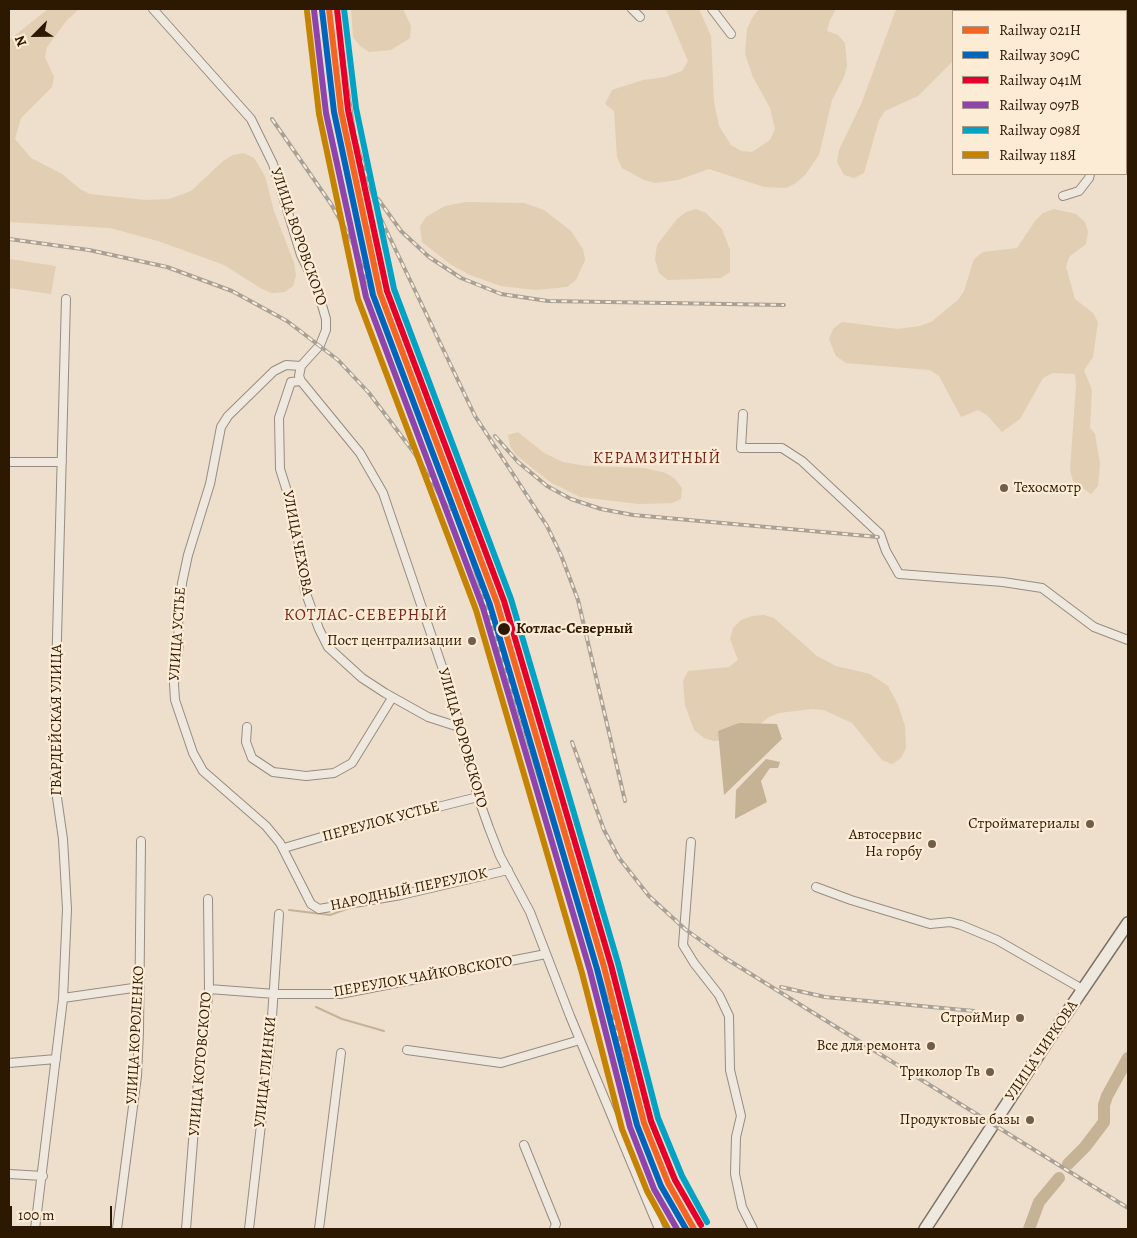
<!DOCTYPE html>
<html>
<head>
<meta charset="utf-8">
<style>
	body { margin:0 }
	#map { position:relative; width:1137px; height:1238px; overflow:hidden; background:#eddfcc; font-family:Alegreya,serif }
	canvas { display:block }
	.frame { position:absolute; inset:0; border:10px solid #2d1902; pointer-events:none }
	.legend { position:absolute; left:952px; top:10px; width:175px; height:165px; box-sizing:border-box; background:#fcecd5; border:1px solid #a99881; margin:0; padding:6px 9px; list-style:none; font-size:15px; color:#2d1902 }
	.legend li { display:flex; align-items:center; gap:10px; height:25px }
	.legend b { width:25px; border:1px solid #a99881 }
	.north { position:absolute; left:10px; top:10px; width:50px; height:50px; -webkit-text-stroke:4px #fcecd5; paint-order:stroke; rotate:247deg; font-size:14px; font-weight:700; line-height:20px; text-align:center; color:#2d1902 }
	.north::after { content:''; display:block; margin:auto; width:18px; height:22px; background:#2d1902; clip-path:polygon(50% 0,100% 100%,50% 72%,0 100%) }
	.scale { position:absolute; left:10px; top:1206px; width:102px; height:22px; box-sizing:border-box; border:2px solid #2d1902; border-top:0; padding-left:6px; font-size:15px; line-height:18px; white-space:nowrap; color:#2d1902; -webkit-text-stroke:4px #fcecd5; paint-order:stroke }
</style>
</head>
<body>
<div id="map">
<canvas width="1137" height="1238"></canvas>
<div class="frame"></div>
<ul class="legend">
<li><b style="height:6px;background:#f26522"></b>Railway 021Н</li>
<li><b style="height:6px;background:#0065bd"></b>Railway 309С</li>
<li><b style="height:6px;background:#e4002b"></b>Railway 041М</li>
<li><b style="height:6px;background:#8e44ad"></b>Railway 097В</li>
<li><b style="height:6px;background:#02a2c4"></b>Railway 098Я</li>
<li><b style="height:6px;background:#c48300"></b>Railway 118Я</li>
</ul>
<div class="north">N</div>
<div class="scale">100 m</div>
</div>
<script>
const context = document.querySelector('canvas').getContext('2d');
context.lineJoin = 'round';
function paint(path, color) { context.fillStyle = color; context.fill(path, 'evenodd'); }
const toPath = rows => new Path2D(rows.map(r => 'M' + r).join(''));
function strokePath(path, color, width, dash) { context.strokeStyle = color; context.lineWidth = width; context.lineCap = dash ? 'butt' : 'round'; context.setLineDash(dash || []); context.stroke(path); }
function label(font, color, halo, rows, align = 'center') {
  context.font = font + ' Alegreya,serif'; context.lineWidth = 4.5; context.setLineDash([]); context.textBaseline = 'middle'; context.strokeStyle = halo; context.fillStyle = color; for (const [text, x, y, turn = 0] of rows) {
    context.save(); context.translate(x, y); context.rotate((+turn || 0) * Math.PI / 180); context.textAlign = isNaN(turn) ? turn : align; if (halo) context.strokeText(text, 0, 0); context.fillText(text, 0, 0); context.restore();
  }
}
const green = toPath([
	[48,9,79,9,67,20,47,47,45,57,54,77,52,87,21,118,15,139,31,158,62,174,80,189,90,194,146,200,169,199,191,191,223,161,233,155,244,153,254,158,265,176,274,211,294,263,296,275,293,286,285,292,272,293,262,289,224,265,158,241,110,228,9,222,9,40],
	[351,9,403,9,411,26,410,38,391,50,369,52,360,46,353,37],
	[666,9,699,9,711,36,714,102,719,126,731,145,741,151,752,152,770,140,775,129,770,108,753,77,745,54,747,29,752,18,759,9,836,9,830,20,827,31,838,35,845,43,847,66,844,77,832,100,819,155,805,175,796,183,786,188,764,187,709,169,678,180,655,183,644,180,622,168,617,157,614,111,605,104,612,90,643,80,665,77,682,71,688,61],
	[898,9,994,9,999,11,953,11,953,61,918,96,885,111,879,120,864,173,854,178,844,175,837,162,839,150,862,102,895,12],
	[467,202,524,203,544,210,571,231,583,249,585,260,576,280,567,287,535,290,501,286,470,275,450,264,422,242,420,226,426,217,445,206],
	[696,209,706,213,722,229,730,250,730,272,721,278,668,280,659,273,655,259,657,245,677,219,686,212],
	[1054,209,1076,214,1085,222,1088,232,1086,244,1069,257,1066,267,1075,299,1093,313,1098,322,1093,357,1084,370,1092,390,1090,428,1095,434,1100,464,1098,486,1091,494,1073,481,1070,470,1076,385,1075,374,1053,373,1043,378,1020,419,1002,432,987,415,978,410,961,417,939,376,930,370,846,363,836,356,829,339,833,329,842,322,898,329,920,326,931,322,958,300,964,291,974,259,983,252,1017,248,1035,221,1043,213],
	[9,259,56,266,51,294,9,288],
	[518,432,544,453,563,462,587,466,644,468,666,473,675,479,682,488,681,499,672,503,639,504,580,497,550,482,516,455,510,446,508,435],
	[764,615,774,618,817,656,836,666,870,674,888,686,898,705,905,726,906,748,901,758,892,764,882,760,852,723,824,710,812,709,779,713,769,717,742,738,714,741,704,738,694,730,685,705,683,681,688,671,729,667,738,660,730,639,733,628,741,620,752,616]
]);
const water = toPath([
	[739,723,777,724,782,739,724,795,718,731],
	[766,759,780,762,778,768,770,768,761,781,767,802,735,819,736,790]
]);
const stream = toPath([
	[289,910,330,915,352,907],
	[316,1007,342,1019,384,1031]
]);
const river = toPath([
	[1068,1164,1085,1147,1104,1122,1104,1105,1107,1096,1128,1058],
	[1029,1229,1039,1202,1059,1178]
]);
const street = toPath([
	[153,9,251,119,273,164,301,255,317,288,326,319,326,330,320,345,301,366,299,376,301,381,360,453,383,493,450,690,478,797,489,828,500,856,530,912,570,1016,659,1229],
	[632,9,640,17],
	[712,9,731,34],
	[1089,9,1089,11],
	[1063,196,1079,191,1089,178,1090,174],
	[301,366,286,365,274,371,228,416,221,427,210,484,188,555,182,583,178,625,179,643,174,684,175,700,193,753,203,771,266,826,280,843,311,904,319,909,401,895,508,870],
	[301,381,291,382,279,418,280,469,291,504,300,550,305,591,319,629,328,647,362,678,385,693,428,717,459,727],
	[743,414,741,448,782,448,802,461,880,534,886,551,899,574,1003,582,1042,588,1094,627,1128,640],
	[9,462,62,462],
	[247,727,246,742,252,758,273,772,306,776,334,773,352,763,392,698],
	[691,842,683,945,694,963,719,995,729,1016,730,1070,741,1116,736,1137,735,1174,742,1207,753,1229],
	[284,848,342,831,478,797],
	[816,887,851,900,930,924,950,922,961,925,997,940,1084,990],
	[209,989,275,994,340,994,546,954],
	[63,998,140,987],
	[407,1050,501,1063,580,1040],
	[9,1063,56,1059],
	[524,1145,556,1224,554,1229],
	[9,1174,43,1176],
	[35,1229,63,999,67,909,63,839,55,784,55,713,66,299],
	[117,1229,137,1076,139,1032,141,841],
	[186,1229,197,1091,209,989,208,899],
	[249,1229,270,1046,279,914],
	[319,1229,341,1053]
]);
const secondary = toPath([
	[925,1229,1047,1042,1128,923]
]);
const rail = toPath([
	[336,9,355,139,379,215,475,416,547,526,561,555,578,600,625,801],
	[272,119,331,204,353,243,452,502,479,582,629,1071],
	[378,199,401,231,429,257,461,278,501,294,548,301,784,305],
	[9,239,89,250,167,267,232,291,287,321,338,360,369,393,415,454,449,510],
	[495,436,518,462,547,486,571,499,601,509,633,515,878,537],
	[572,742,604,830,619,858,649,896,685,929,725,958,1128,1208],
	[781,987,825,997,974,1011]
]);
const rail1 = toPath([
	[329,9,341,111,380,293,497,603,604,967,644,1123,668,1183,694,1229]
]);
const rail2 = toPath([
	[322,10,334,112,373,295,490,605,597,969,637,1125,661,1186,686,1229]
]);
const rail3 = toPath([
	[337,9,348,110,387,291,504,601,611,965,651,1121,675,1180,701,1225]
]);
const rail4 = toPath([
	[314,10,326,113,366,297,483,608,590,971,630,1127,654,1189,677,1229]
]);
const rail5 = toPath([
	[344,9,356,108,394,289,511,599,618,963,658,1118,682,1176,707,1222]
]);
const rail6 = toPath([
	[307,11,319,114,358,299,476,610,582,973,622,1129,647,1191,668,1229]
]);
const markers = [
	[1004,488,5,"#705e49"],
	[504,629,7,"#2d1902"],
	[472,641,5,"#705e49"],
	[1090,824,5,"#705e49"],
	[932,844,5,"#705e49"],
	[1020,1018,5,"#705e49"],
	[931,1046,5,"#705e49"],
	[990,1072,5,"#705e49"],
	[1030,1120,5,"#705e49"]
];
const streetNames = [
	["УЛИЦА ВОРОВСКОГО",298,237,71],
	["УЛИЦА ЧЕХОВА",297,543,79],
	["УЛИЦА УСТЬЕ",178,634,-86],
	["ГВАРДЕЙСКАЯ УЛИЦА",57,720,-90],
	["УЛИЦА ВОРОВСКОГО",462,738,74],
	["ПЕРЕУЛОК УСТЬЕ",381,822,-15],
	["НАРОДНЫЙ ПЕРЕУЛОК",409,890,-12],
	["ПЕРЕУЛОК ЧАЙКОВСКОГО",423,977,-10],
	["УЛИЦА КОРОЛЕНКО",136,1035,-87],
	["УЛИЦА ЧИРКОВА",1042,1051,-56],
	["УЛИЦА КОТОВСКОГО",201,1064,-85],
	["УЛИЦА ГЛИНКИ",266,1072,-84]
];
const poiNames = [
	["Техосмотр",1014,488,"left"],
	["Пост централизации",462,641],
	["Стройматериалы",1080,824],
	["Автосервис",922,835],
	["На горбу",922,852],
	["СтройМир",1010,1018],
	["Все для ремонта",921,1046],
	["Триколор Тв",980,1072],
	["Продуктовые базы",1020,1120]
];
const stopNames = [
	["Котлас-Северный",516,629]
];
const neighbourhoodNames = [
	["КЕРАМЗИТНЫЙ",657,459],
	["КОТЛАС-СЕВЕРНЫЙ",366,616]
];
paint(green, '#e1ceb3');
paint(water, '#c6b295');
strokePath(stream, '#c6b295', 2);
strokePath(river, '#c6b295', 12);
strokePath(street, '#978c7f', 10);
strokePath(secondary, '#7c7265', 14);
strokePath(street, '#efe8df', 8);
strokePath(secondary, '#efe8df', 11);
strokePath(rail, '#a8a197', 4);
strokePath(rail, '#fcecd5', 2, [5.5]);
strokePath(rail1, '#f26522', 6);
strokePath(rail2, '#0065bd', 6);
strokePath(rail3, '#e4002b', 6);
strokePath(rail4, '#8e44ad', 6);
strokePath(rail5, '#02a2c4', 6);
strokePath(rail6, '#c48300', 6);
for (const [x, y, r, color] of markers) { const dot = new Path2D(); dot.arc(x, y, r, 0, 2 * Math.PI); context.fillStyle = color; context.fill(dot); strokePath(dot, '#fcecd5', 2); }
label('15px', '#2d1902', '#fcecd5', streetNames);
label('15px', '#2d1902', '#fcecd5', poiNames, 'right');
label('bold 15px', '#2d1902', '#fcecd5', stopNames, 'left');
context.letterSpacing = '1px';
label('16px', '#7a1f14', '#fcecd5', neighbourhoodNames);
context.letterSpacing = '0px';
</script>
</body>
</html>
